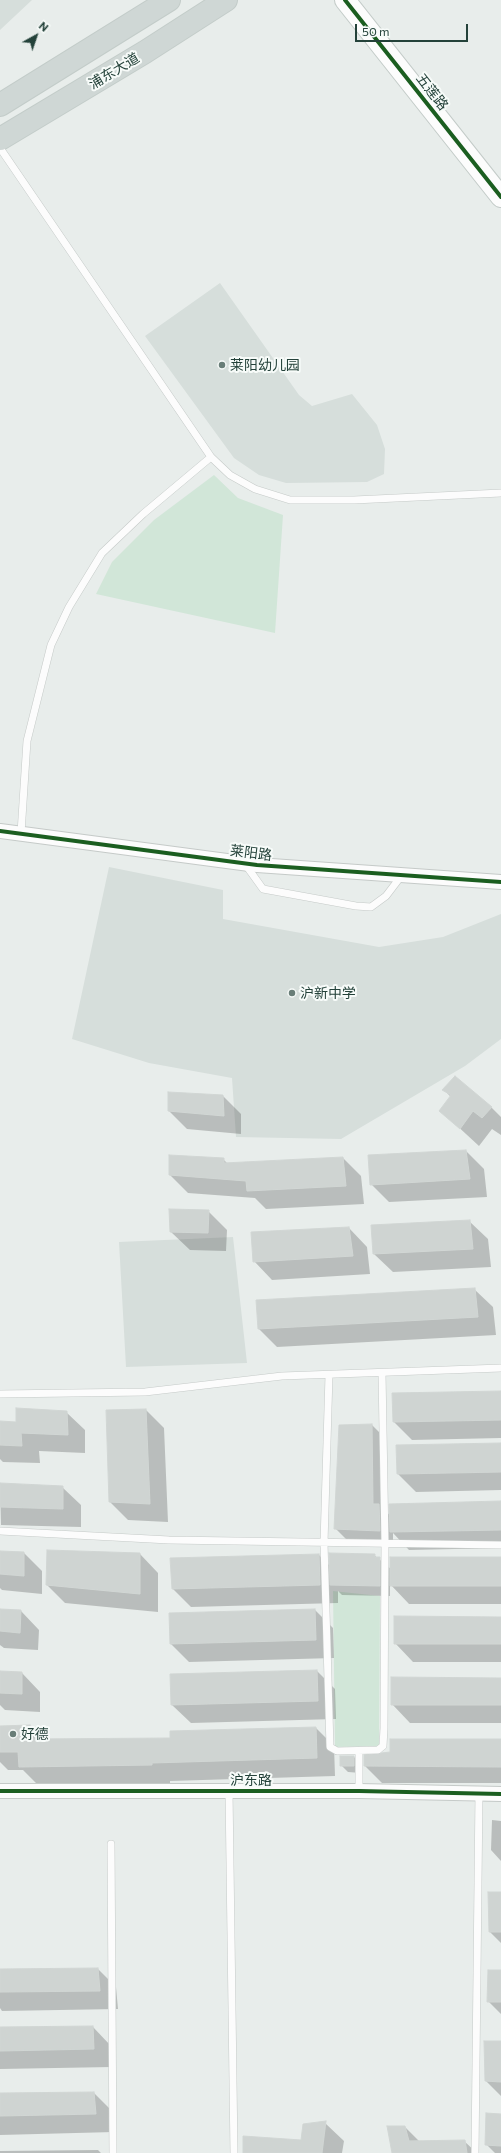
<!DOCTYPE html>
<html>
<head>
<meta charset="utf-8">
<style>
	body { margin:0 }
	#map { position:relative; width:501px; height:2153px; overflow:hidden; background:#e8edeb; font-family:Commissioner,sans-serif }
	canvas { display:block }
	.north { position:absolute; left:16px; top:16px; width:40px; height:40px; -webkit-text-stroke:3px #f7fbf9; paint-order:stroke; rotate:40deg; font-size:11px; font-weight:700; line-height:16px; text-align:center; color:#24423a }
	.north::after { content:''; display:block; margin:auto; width:14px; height:18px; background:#24423a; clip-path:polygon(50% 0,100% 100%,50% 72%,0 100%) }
	.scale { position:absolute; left:355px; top:24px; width:113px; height:18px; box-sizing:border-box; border:2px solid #24423a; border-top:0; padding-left:5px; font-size:12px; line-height:14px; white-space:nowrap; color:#24423a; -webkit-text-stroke:3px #f7fbf9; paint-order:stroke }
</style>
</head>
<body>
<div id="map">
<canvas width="501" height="2153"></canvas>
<div class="north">N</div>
<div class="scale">50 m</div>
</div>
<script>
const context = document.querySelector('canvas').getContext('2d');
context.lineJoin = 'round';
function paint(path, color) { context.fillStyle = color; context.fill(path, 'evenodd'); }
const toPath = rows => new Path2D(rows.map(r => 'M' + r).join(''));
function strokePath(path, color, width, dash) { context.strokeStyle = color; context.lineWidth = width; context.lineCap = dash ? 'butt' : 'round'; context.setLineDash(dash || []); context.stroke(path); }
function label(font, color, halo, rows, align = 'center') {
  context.font = font + ' Commissioner,"Noto Sans SC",sans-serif'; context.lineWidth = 4; context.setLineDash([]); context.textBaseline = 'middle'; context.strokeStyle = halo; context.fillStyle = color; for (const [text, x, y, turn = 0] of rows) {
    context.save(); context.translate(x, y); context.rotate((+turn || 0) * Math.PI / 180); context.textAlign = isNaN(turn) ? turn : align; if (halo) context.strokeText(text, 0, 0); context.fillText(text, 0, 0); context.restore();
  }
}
const built = toPath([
	[0,0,32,0,0,30],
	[220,283,299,395,312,406,352,394,377,425,385,449,384,474,367,482,286,483,259,475,234,458,145,336],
	[109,867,223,890,223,919,379,947,443,937,501,914,501,1039,465,1066,341,1139,236,1137,232,1078,149,1063,72,1039],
	[233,1237,247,1363,126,1367,119,1242]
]);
const green = toPath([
	[214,475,238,498,283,515,275,633,96,594,112,562,154,520],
	[333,1591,380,1596,379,1746,335,1747]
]);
const shadow = toPath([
	[444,1090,491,1107,501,1117,501,1135,492,1129,479,1146,440,1110,451,1097],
	[223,1096,241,1114,241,1134,187,1129,169,1111],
	[466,1151,484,1169,487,1197,389,1202,371,1184],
	[343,1158,361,1176,364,1204,266,1209,255,1198,188,1193,170,1175,223,1159,228,1164],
	[208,1211,227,1230,226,1251,190,1250,171,1232],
	[469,1221,488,1239,491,1267,393,1272,374,1254],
	[349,1228,367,1247,370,1274,272,1280,254,1261],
	[474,1289,493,1307,496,1335,277,1347,259,1329,257,1301],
	[501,1392,501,1438,412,1440,394,1422],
	[146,1410,164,1428,168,1522,128,1520,110,1502],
	[66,1412,85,1430,85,1453,39,1451,40,1463,3,1462,0,1459,0,1422,17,1423],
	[372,1425,385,1438,386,1512,391,1516,501,1502,501,1548,409,1550,393,1533,393,1544,349,1542,335,1528],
	[501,1444,501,1490,416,1492,398,1474],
	[0,1484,62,1487,81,1505,81,1527,1,1525],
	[0,1552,24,1553,42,1571,42,1594,2,1590,0,1588],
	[140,1554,158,1573,158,1612,65,1603,47,1585],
	[319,1555,331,1567,374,1555,391,1569,501,1558,501,1604,409,1604,390,1584,390,1596,342,1595,338,1591,338,1603,191,1607,173,1589],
	[0,1610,21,1611,39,1630,38,1650,4,1648,0,1645],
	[315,1610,333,1628,334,1658,189,1662,171,1644],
	[501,1618,501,1662,413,1662,395,1643],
	[317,1671,335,1689,336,1719,191,1723,172,1705],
	[0,1672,22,1673,40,1692,40,1712,5,1710,0,1705],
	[501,1679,501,1723,410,1723,392,1704],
	[29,1726,43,1740,171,1739,171,1732,316,1728,334,1746,335,1776,170,1781,170,1783,38,1785,23,1770,8,1770,0,1762,0,1727],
	[501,1740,501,1783,382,1783,365,1766,365,1756],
	[354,1757,361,1764,361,1773,348,1772,341,1765],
	[492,1820,501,1821,501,1861,491,1850],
	[501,1893,501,1943,490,1932],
	[98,1969,116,1987,118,2009,2,2011,0,2008,0,1970],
	[501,1971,501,2014,488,2001],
	[93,2027,111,2046,112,2067,0,2069,0,2028],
	[501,2042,501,2096,486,2081],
	[94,2093,112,2111,114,2132,0,2135,0,2094],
	[501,2115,501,2153,495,2153,486,2144],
	[325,2123,344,2141,342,2153,244,2153,302,2141],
	[405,2127,419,2141,464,2141,477,2153,393,2153],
	[98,2150,101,2153,0,2153,0,2151]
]);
const building = toPath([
	[455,1076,492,1107,482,1118,473,1111,460,1129,439,1111,451,1095,442,1090,455,1076],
	[168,1092,223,1095,224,1116,168,1111,168,1092],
	[466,1150,470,1179,370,1185,368,1155,466,1150],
	[169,1155,224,1158,224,1163,343,1157,346,1186,247,1191,246,1181,169,1175,169,1155],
	[169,1209,209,1210,208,1233,170,1232,169,1209],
	[470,1220,473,1249,373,1254,371,1225,470,1220],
	[349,1227,353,1256,253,1262,251,1232,349,1227],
	[475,1288,478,1317,258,1329,256,1300,475,1288],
	[501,1391,501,1420,393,1422,392,1393,501,1391],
	[16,1408,67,1411,68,1435,21,1433,22,1446,0,1445,0,1421,16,1422,16,1408],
	[146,1409,150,1504,109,1502,106,1410,146,1409],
	[372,1424,373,1504,379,1504,380,1531,334,1529,339,1425,372,1424],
	[501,1443,501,1472,397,1474,396,1445,501,1443],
	[0,1483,63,1486,63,1509,0,1507,0,1483],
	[501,1501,501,1530,390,1532,389,1504,501,1501],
	[47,1550,140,1553,140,1594,46,1585,47,1550],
	[0,1551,24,1552,24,1576,0,1574,0,1551],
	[329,1553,375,1554,375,1557,380,1557,380,1586,330,1585,329,1553],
	[319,1554,320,1585,172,1589,170,1558,319,1554],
	[390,1557,501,1557,501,1586,390,1586,390,1557],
	[0,1609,21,1610,20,1633,0,1631,0,1609],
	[315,1609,316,1640,170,1644,169,1613,315,1609],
	[394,1616,501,1617,501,1644,394,1644,394,1616],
	[317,1670,318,1701,171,1705,170,1674,317,1670],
	[0,1671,22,1672,22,1694,0,1693,0,1671],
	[391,1677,501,1678,501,1705,391,1705,391,1677],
	[30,1725,30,1739,170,1738,170,1731,316,1727,317,1758,152,1763,152,1765,19,1767,18,1752,0,1752,0,1726,30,1725],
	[390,1739,501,1739,501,1767,364,1766,364,1755,390,1752,390,1739],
	[340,1756,354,1756,354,1766,340,1766,340,1756],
	[488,1892,501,1892,501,1932,489,1932,488,1892],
	[98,1968,100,1991,0,1992,0,1969,98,1968],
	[488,1970,501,1970,501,2002,487,2002,488,1970],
	[93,2026,94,2049,0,2051,0,2027,93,2026],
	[484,2041,501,2041,501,2082,485,2081,484,2041],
	[94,2092,96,2114,0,2116,0,2093,94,2092],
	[486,2113,501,2114,501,2146,485,2145,486,2113],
	[326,2121,322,2153,243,2153,243,2136,301,2140,303,2124,326,2121],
	[387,2126,405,2126,409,2141,465,2140,467,2153,392,2153,387,2126]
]);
const lane = toPath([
	[0,148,211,457,230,475,255,489,290,500,354,500,501,493],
	[21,833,27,741,51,645,69,607,102,553,143,514,211,457],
	[245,864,263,889,356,906,371,907,386,896,402,875],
	[329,1375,324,1543,330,1747,337,1751,378,1750,383,1746,384,1728,385,1543,382,1373],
	[0,1394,145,1392,282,1376,501,1368],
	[0,1531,169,1540,501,1545],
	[359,1751,359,1791],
	[229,1791,234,2153],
	[111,1844,113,2153],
	[475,2153,479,1793]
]);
const street = toPath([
	[0,831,257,865,501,882],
	[0,1791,359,1791,501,1794]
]);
const secondary = toPath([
	[345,0,501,197]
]);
const primary = toPath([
	[0,105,169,0],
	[0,139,145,52,226,0]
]);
const cycleway = toPath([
	[345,0,501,197],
	[0,831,257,865,501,882],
	[0,1791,359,1791,501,1794]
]);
const markers = [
	[222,365,4,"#697e78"],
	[292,993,4,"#697e78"],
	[13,1734,4,"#697e78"]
];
const streetNames = [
	["浦东大道",114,71,-31],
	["五莲路",432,92,52],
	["莱阳路",251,853,7],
	["沪东路",251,1780]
];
const poiNames = [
	["莱阳幼儿园",230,365],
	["沪新中学",300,993],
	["好德",21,1734]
];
paint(built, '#d6dedb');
paint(green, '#d1e6d8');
paint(shadow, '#0003');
paint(building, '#cfd4d2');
strokePath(building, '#d1d6d4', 1);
strokePath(lane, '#c5cac8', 8);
strokePath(street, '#c5cac8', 16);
strokePath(secondary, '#c3cbc8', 22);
strokePath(primary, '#c3ccc9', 24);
strokePath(lane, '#fcfcfc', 7);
strokePath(street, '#fcfcfc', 14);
strokePath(secondary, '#fcfcfc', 20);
strokePath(primary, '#cfd7d5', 22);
strokePath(cycleway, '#1b5e20', 4);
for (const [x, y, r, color] of markers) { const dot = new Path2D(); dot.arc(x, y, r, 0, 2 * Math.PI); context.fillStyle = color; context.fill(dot); strokePath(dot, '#f7fbf9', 1.5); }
label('14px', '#24423a', '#f7fbf9', streetNames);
label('14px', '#24423a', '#f7fbf9', poiNames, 'left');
</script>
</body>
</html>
